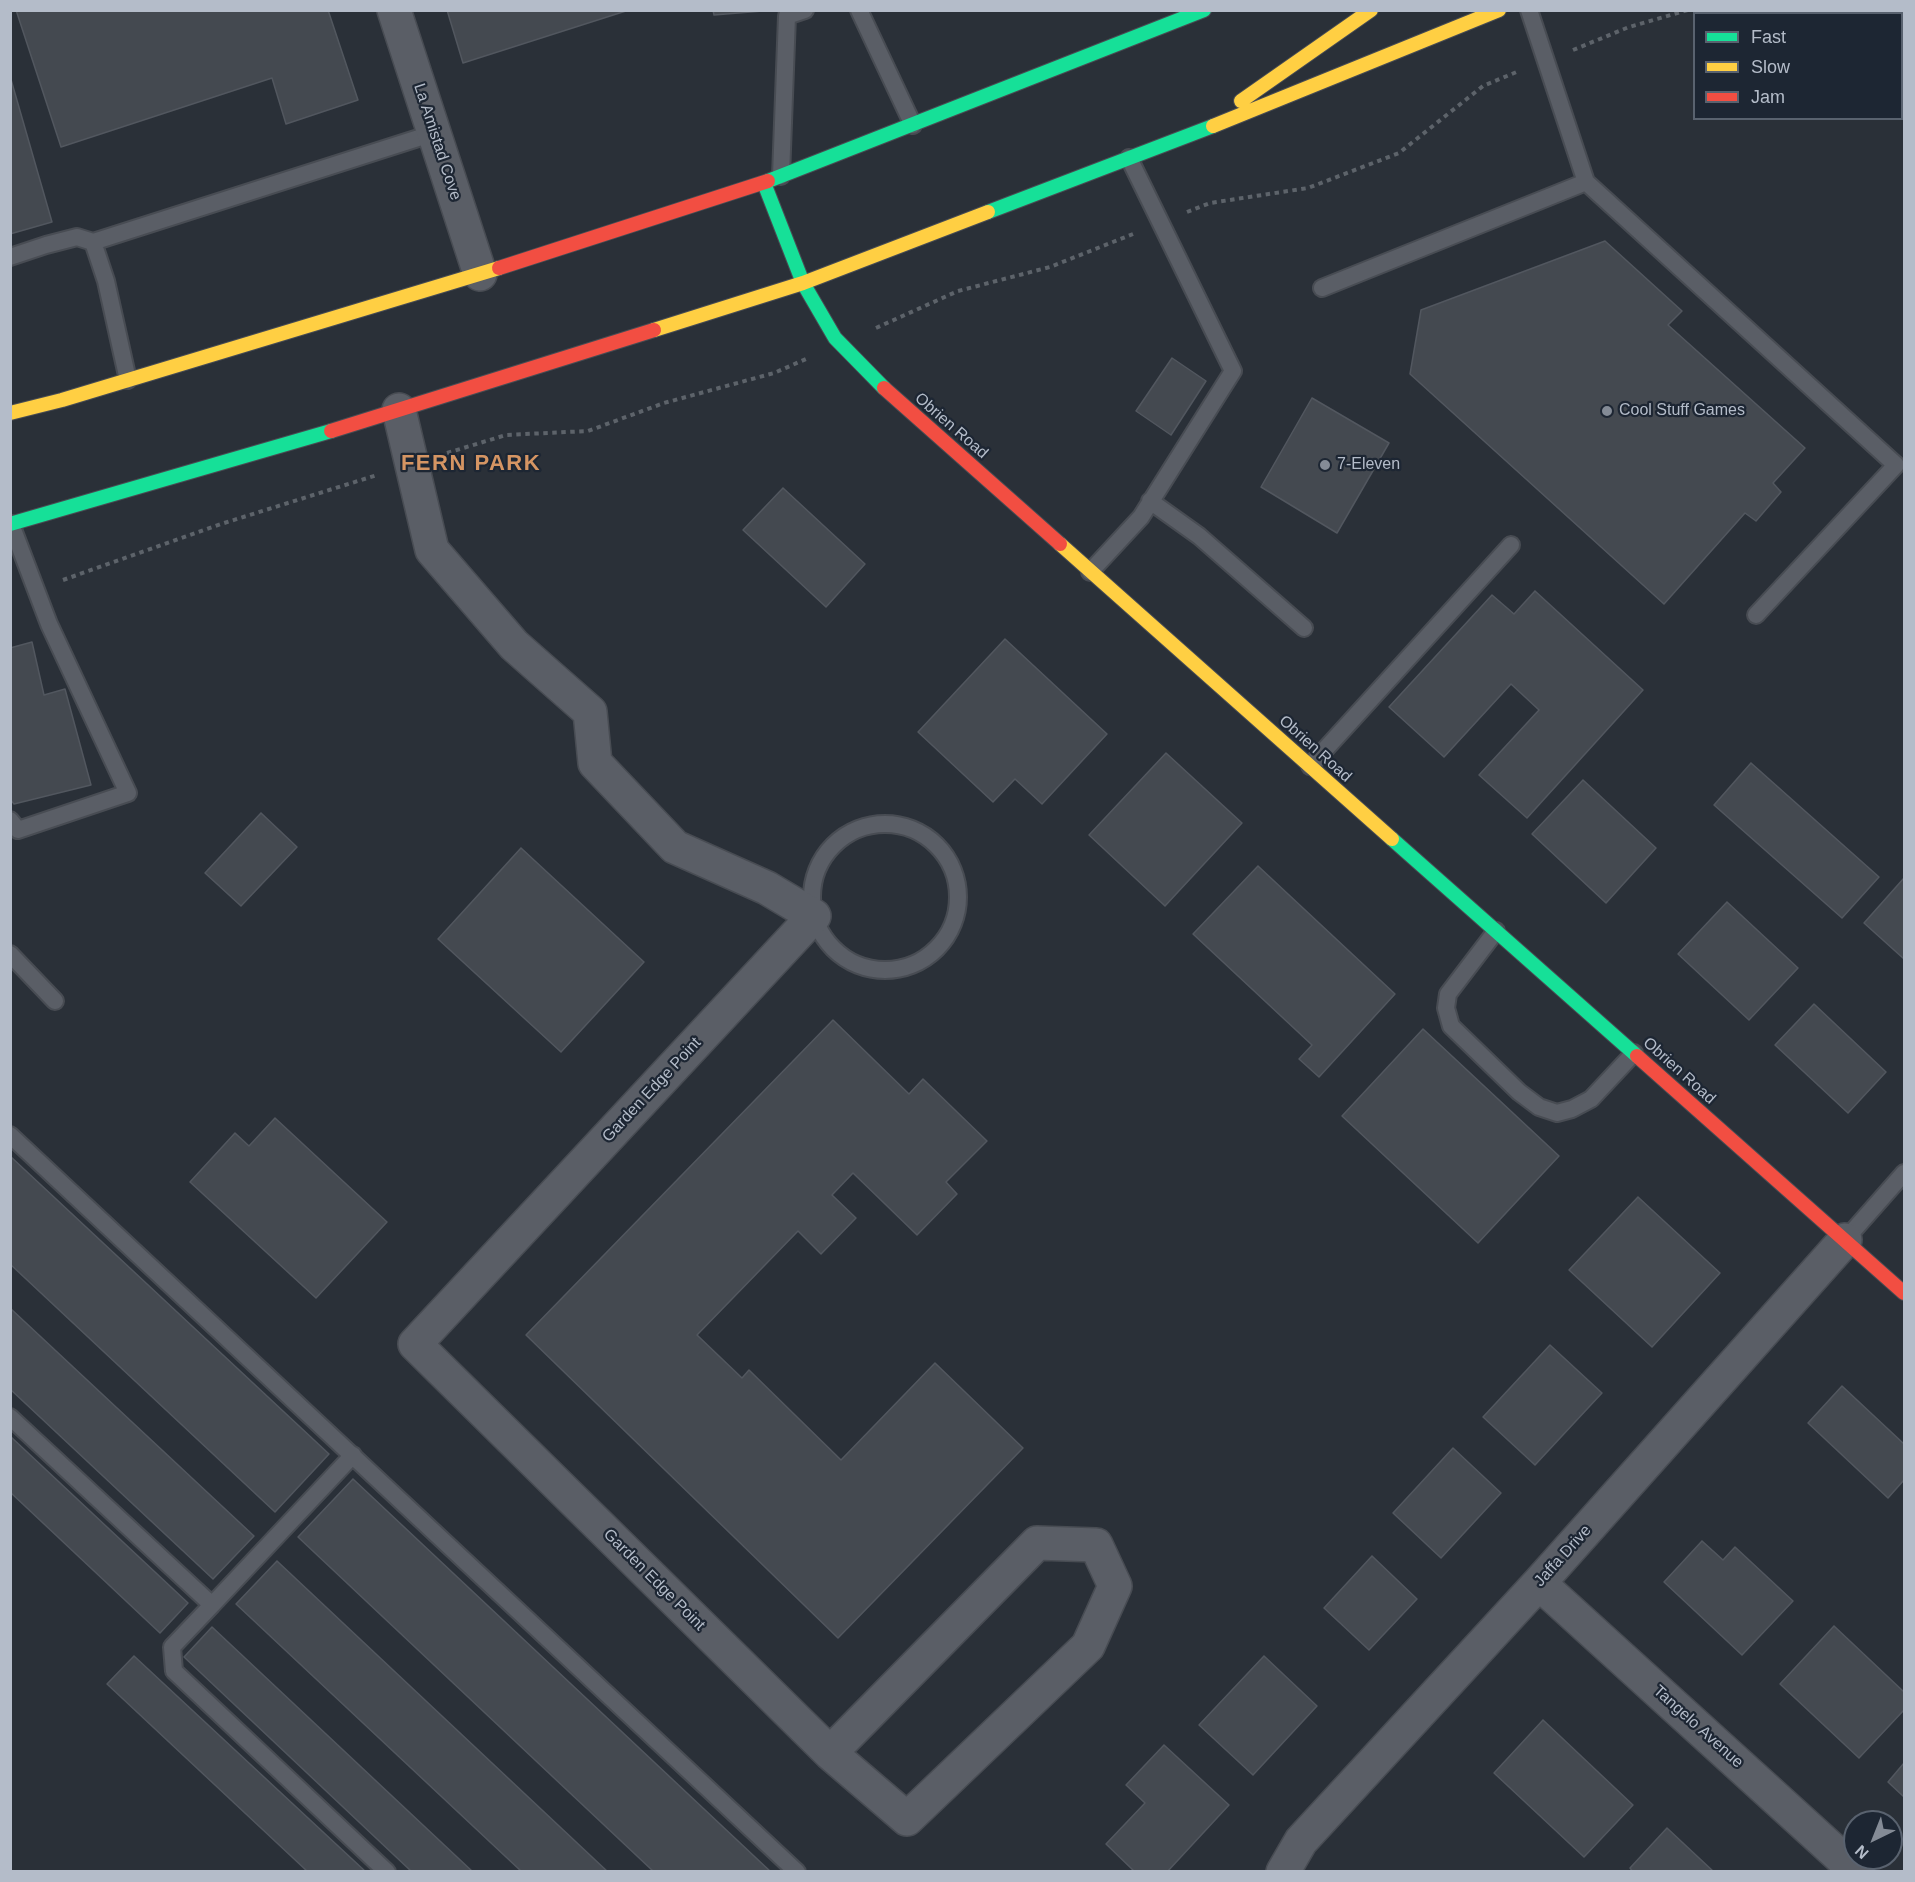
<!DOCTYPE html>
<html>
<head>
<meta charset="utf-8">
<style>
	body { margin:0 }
	#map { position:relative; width:1915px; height:1882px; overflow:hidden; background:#2a3038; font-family:Arial,sans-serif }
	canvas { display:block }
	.frame { position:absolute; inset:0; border:12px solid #b4bcc9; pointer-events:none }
	.legend { position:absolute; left:1693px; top:12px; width:210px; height:108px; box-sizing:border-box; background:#1d2633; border:2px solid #59626f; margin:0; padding:8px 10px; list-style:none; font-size:18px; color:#b4bcc9 }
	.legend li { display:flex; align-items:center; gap:12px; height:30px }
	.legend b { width:30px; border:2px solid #59626f }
	.north { position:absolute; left:1843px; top:1810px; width:60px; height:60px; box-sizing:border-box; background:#1d2633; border:2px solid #59626f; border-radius:50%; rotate:223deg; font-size:16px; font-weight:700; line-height:24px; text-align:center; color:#b4bcc9 }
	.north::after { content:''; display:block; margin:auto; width:21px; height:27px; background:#848b96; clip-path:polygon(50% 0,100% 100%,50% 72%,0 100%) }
</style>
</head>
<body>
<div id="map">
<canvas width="1915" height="1882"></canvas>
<div class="frame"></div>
<ul class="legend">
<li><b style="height:8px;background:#16e098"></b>Fast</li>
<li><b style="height:8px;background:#ffcf43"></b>Slow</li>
<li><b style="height:8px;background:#f24e42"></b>Jam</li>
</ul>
<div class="north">N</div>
</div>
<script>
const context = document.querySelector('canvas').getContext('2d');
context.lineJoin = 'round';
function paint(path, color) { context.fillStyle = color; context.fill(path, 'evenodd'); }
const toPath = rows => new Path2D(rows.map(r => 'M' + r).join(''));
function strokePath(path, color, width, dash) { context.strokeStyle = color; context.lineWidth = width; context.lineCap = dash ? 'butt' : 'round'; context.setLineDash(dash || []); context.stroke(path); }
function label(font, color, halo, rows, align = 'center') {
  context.font = font + ' Arial,sans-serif'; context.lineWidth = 4.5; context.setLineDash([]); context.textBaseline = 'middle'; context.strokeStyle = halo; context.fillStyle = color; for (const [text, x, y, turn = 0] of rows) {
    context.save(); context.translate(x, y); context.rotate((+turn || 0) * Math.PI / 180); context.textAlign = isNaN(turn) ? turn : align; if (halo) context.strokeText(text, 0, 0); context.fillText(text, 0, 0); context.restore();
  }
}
const building = toPath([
	[16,10,328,10,358,100,286,124,272,78,61,147,16,10],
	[447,10,629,10,463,63,447,10],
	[713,10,775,10,714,15,713,10],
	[10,76,52,222,10,234,10,76],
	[1605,241,1682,311,1668,325,1805,448,1773,483,1781,492,1756,521,1745,513,1664,604,1410,374,1421,310,1605,241],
	[1172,358,1206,381,1171,435,1136,411,1172,358],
	[1312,398,1389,443,1337,533,1261,487,1312,398],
	[783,488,865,564,826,607,743,530,783,488],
	[1535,591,1643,690,1527,818,1479,775,1539,710,1511,684,1444,757,1389,707,1492,595,1514,614,1535,591],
	[1005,639,1107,734,1042,804,1015,779,993,802,918,732,1005,639],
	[32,642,44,695,65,689,91,785,14,804,10,799,10,648,32,642],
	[1166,753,1242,823,1165,906,1089,835,1166,753],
	[1751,763,1879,877,1842,918,1714,805,1751,763],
	[1583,780,1656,848,1606,903,1532,834,1583,780],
	[261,813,297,847,241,906,205,873,261,813],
	[521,848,644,962,561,1052,438,939,521,848],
	[1258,866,1395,994,1319,1077,1299,1059,1312,1045,1193,934,1258,866],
	[1904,878,1904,959,1864,923,1904,878],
	[1727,902,1798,968,1749,1020,1678,954,1727,902],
	[1814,1004,1886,1072,1848,1113,1775,1045,1814,1004],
	[833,1020,909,1094,923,1079,987,1141,946,1182,957,1194,917,1235,853,1173,832,1195,856,1218,821,1254,798,1231,697,1335,742,1378,749,1370,841,1460,935,1363,1023,1448,838,1638,526,1335,833,1020],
	[1423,1029,1559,1156,1478,1243,1342,1116,1423,1029],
	[275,1118,387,1222,316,1298,190,1182,235,1133,249,1146,275,1118],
	[10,1156,329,1454,275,1512,10,1264,10,1156],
	[1638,1197,1720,1273,1652,1347,1569,1270,1638,1197],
	[10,1308,254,1536,213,1579,10,1389,10,1308],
	[1550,1345,1602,1393,1535,1465,1483,1417,1550,1345],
	[1842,1386,1904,1444,1904,1480,1888,1498,1808,1423,1842,1386],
	[10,1436,188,1603,160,1633,10,1492,10,1436],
	[1453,1448,1501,1493,1441,1558,1393,1513,1453,1448],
	[353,1479,771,1872,654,1872,298,1537,353,1479],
	[1702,1541,1723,1560,1735,1547,1793,1601,1742,1655,1664,1582,1702,1541],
	[1372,1556,1417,1599,1369,1650,1324,1608,1372,1556],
	[277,1561,608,1872,522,1872,236,1604,277,1561],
	[1834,1626,1904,1692,1904,1710,1859,1758,1780,1684,1834,1626],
	[212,1627,473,1872,412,1872,184,1657,212,1627],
	[134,1656,366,1872,308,1872,107,1684,134,1656],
	[1264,1656,1317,1706,1253,1775,1199,1725,1264,1656],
	[1543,1720,1633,1805,1584,1857,1494,1773,1543,1720],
	[1164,1745,1229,1805,1167,1872,1135,1872,1106,1844,1145,1803,1126,1785,1164,1745],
	[1904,1763,1904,1797,1888,1782,1904,1763],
	[1667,1828,1714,1872,1633,1872,1630,1868,1667,1828]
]);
const path = toPath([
	[1573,50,1629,27,1688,10],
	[1187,212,1210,203,1308,188,1399,153,1483,86,1519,71],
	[876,328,958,291,1050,267,1133,234],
	[447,453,506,435,588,431,664,403,774,373,806,359],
	[63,580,221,524,377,475]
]);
const lane = toPath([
	[859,10,913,125],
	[781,176,787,16,805,10],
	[1586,182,1896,465,1756,615],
	[93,242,434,133],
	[10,257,46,245,77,237,93,242,106,281,128,380],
	[1322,288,1586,182,1529,10],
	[1150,501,1199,536,1304,628],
	[1090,572,1141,517,1233,371,1129,158],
	[1310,766,1511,545],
	[10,820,18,830,128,793,49,624,11,524],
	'812 897a73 73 0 1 1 146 0a73 73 0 1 1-146 0Z',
	[1496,931,1448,994,1446,1008,1451,1026,1519,1092,1539,1107,1557,1113,1572,1109,1591,1099,1634,1053],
	[10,954,55,1001],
	[10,1135,797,1872],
	[1845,1240,1904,1173],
	[10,1417,212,1605,172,1647,174,1671,387,1872],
	[212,1605,353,1455]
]);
const street = toPath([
	[394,10,480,274],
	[399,410,432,550,514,645,590,712,595,763,675,847,767,888,814,916,415,1344,830,1753,907,1819,1088,1646,1115,1586,1096,1545,1037,1543,830,1753],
	[1539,1583,1857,1872],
	[1283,1872,1301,1841,1539,1583,1845,1240]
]);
const fast = toPath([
	[768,181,1204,10],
	[764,183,803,283,835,338,884,388],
	[988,212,1213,126],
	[10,524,331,431],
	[1392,839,1637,1056]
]);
const slow = toPath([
	[1241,101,1371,10],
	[1213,126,1499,10],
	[654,330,803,283,988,212],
	[10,413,62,400,499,268],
	[1060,544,1392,839]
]);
const jam = toPath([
	[499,268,768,181],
	[884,388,1060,544],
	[331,431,654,330],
	[1637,1056,1904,1293]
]);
const markers = [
	[1607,411,6,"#848b96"],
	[1325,465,6,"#848b96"]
];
const streetNames = [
	["La Amistad Cove",437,142,72],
	["Obrien Road",951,426,41],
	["Obrien Road",1315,749,42],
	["Obrien Road",1679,1071,42],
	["Garden Edge Point",652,1090,-47],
	["Jaffa Drive",1563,1556,-48],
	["Garden Edge Point",654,1580,45],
	["Tangelo Avenue",1698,1727,42]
];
const poiNames = [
	["Cool Stuff Games",1619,411],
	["7-Eleven",1337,465]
];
const districtNames = [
	["FERN PARK",471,464]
];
paint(building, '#444950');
strokePath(building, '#52575f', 1.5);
strokePath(lane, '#484c53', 20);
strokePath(street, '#484c53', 36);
strokePath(fast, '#484c53', 16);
strokePath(slow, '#484c53', 16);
strokePath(jam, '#484c53', 16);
strokePath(path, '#5d636a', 4, [4.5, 4.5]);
strokePath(lane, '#5a5e66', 16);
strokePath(street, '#5a5e66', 33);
strokePath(fast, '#16e098', 14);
strokePath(slow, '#ffcf43', 14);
strokePath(jam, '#f24e42', 14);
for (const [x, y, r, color] of markers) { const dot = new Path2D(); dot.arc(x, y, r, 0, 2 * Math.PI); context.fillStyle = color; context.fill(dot); strokePath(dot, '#1d2633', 2); }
label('16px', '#b4bcc9', '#1d2633', streetNames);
label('16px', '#b4bcc9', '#1d2633', poiNames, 'left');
context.letterSpacing = '1.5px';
label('bold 22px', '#d59563', '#1d2633', districtNames);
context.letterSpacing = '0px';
</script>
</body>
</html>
